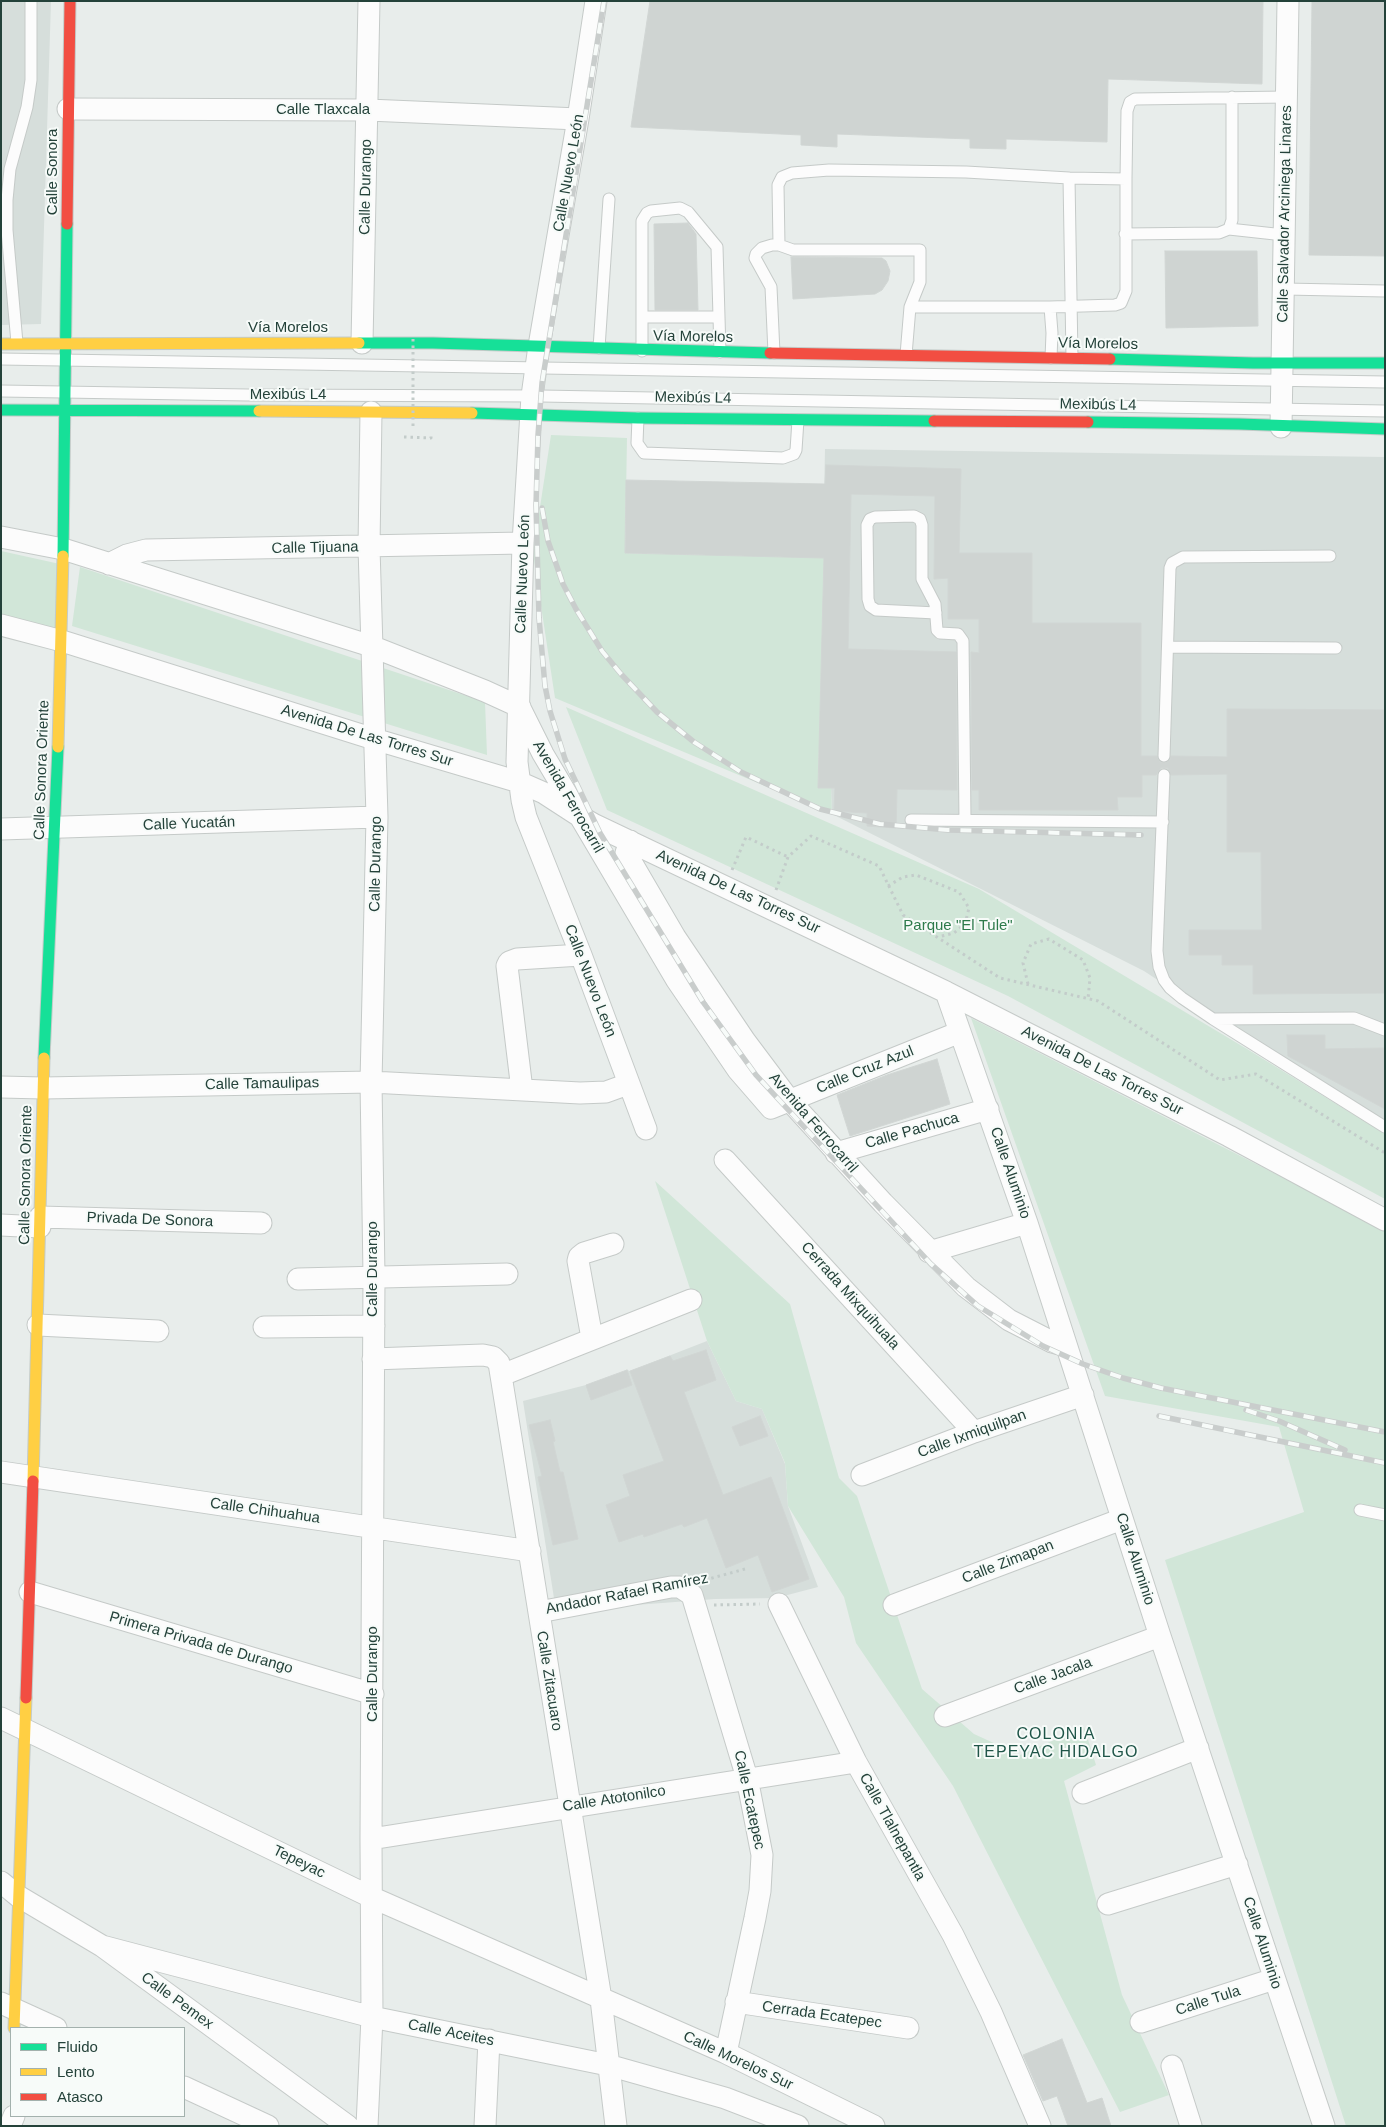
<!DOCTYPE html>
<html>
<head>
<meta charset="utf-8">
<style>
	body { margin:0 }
	#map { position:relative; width:1386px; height:2127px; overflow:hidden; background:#e8edeb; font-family:Helvetica,sans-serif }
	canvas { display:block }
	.frame { position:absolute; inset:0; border:2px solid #24423a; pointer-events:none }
	.legend { position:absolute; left:10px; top:2027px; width:175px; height:90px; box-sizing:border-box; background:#f7fbf9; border:1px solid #a3b1ad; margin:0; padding:6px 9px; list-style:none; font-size:15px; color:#24423a }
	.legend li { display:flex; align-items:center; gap:10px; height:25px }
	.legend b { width:25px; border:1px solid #a3b1ad }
</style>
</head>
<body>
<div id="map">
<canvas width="1386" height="2127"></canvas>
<div class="frame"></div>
<ul class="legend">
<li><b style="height:6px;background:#16e098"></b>Fluido</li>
<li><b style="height:6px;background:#ffcf43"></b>Lento</li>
<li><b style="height:6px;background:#f24e42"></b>Atasco</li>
</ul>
</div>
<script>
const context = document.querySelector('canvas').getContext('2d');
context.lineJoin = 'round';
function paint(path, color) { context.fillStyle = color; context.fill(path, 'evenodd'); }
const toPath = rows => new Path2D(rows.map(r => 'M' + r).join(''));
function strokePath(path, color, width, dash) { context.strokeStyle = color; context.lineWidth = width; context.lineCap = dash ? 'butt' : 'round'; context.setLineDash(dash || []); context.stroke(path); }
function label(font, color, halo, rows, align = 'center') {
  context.font = font + ' Helvetica,sans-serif'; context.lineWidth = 4; context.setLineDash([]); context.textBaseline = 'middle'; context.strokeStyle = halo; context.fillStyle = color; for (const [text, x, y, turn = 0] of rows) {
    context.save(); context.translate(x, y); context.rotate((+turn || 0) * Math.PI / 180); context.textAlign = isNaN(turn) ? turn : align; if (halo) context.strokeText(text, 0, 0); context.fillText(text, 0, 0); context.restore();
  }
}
const built = toPath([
	[1,1,51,1,41,324,1,325],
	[825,449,1385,457,1385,1130,1144,971,832,814,831,788,818,788],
	[707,1341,736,1401,762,1409,785,1464,788,1506,818,1587,776,1598,715,1599,556,1611,523,1401,586,1385,627,1370,630,1371]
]);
const green = toPath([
	[551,435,627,438,625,553,824,557,818,788,831,788,832,814,555,698,533,553],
	[1,551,69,566,62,641,1,624],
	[80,567,485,702,487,755,72,626],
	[566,707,979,889,1247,1049,1385,1134,1385,1199,1008,996,607,810],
	[971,1018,1385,1230,1385,2126,1346,2126,1165,1560,1304,1512,1279,1427,1105,1396],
	[655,1181,790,1304,839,1478,857,1496,922,1689,974,1734,1020,1755,1084,1727,1096,1765,1064,1781,1122,1995,1169,2095,1120,2112,953,1786,856,1643,844,1597,788,1506,785,1463,762,1409,736,1401,707,1341]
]);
const building = toPath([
	[650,1,1263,1,1262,84,1108,79,1107,142,1006,139,1006,149,970,148,970,139,837,134,837,147,801,145,801,135,631,127,650,1],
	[1312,1,1385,1,1385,256,1309,255,1312,1],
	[688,223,696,234,698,310,655,310,654,224,688,223],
	[1165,251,1257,251,1258,326,1166,328,1165,251],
	[791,257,882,258,886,261,890,271,888,281,882,290,875,294,793,299,791,257],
	[826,465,961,469,959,553,1032,553,1032,623,1141,623,1141,756,1157,756,1160,762,1164,763,1170,760,1171,756,1227,757,1227,709,1385,710,1385,993,1253,994,1253,965,1222,965,1222,955,1189,955,1189,930,1262,930,1261,852,1227,852,1227,774,1171,775,1168,768,1161,768,1156,775,1142,775,1142,797,1117,797,1118,810,979,810,979,790,972,790,971,652,979,653,979,619,948,619,948,578,934,579,935,496,851,494,848,649,956,652,957,790,897,789,896,828,867,826,867,813,834,811,835,788,818,788,824,558,625,553,626,480,825,484,826,465],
	[1287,1035,1325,1035,1325,1049,1385,1048,1385,1109,1288,1056,1287,1035],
	[937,1059,950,1104,850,1136,837,1095,887,1075,937,1059],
	[706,1350,716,1380,684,1392,723,1495,771,1477,809,1579,772,1592,758,1555,726,1568,707,1518,684,1527,682,1524,644,1537,643,1534,619,1542,606,1505,630,1496,623,1475,664,1461,630,1371,670,1356,673,1361,706,1350],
	[627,1370,632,1385,591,1400,586,1385,627,1370],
	[760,1416,768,1436,740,1446,732,1427,760,1416],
	[550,1420,555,1441,553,1442,560,1472,563,1472,578,1539,553,1545,538,1477,542,1476,529,1425,550,1420],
	[1062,2039,1087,2103,1102,2098,1111,2126,1068,2126,1057,2096,1043,2101,1023,2055,1062,2039]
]);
const path = toPath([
	[404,437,431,438,431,434],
	[732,870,746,837,788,857],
	[888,886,903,877,916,875,959,892,969,908,965,924,954,933,938,937],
	[776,890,788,857,811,836,879,866,903,915,1000,978,1098,1001,1220,1080,1256,1074,1385,1153],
	[1028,984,1023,963,1031,944,1049,939,1083,960,1090,978,1088,999],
	[705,1580,745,1569],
	[714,1605,760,1604]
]);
const lane = toPath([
	[1126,179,1127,111,1130,102,1135,99,1287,97],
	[1229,229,1232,220,1232,97],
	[1125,234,1219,233,1229,229,1284,235],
	[1285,289,1385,291],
	[1050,307,1115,305,1121,303,1126,291,1126,179,1069,178],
	[642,317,719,317],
	[17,343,7,230,7,200,10,169,27,107,31,80,31,1],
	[599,348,609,199],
	[642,351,642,221,647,213,651,211,680,208,688,212,717,247,720,352],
	[774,353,771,287,755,258,756,254,762,248,772,245,779,245],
	[906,355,910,307],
	[1051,358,1052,333,1050,307,910,307,920,282,920,250,793,250,779,245,778,185,782,177,792,173,829,170,966,172,1069,178,1072,358],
	[1,359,1385,382],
	[1,391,248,395,541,396,1385,411],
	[638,418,637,443,644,453,783,458,794,454,796,450,798,420],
	[936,613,876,610,870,606,868,599,867,525,870,519,875,517,914,516,920,519,922,525,922,579,935,604,937,630,940,633,958,634,963,641,965,820],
	[1169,647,1336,648],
	[1164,756,1170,568,1172,563,1183,557,1330,556],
	[1164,775,1157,951,1159,967,1164,980,1170,988,1182,998,1213,1019,1385,1127],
	[911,820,1163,822],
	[1214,1019,1354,1018,1385,1030],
	[1360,1510,1385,1515]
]);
const street = toPath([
	[596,1,578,119,539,346,532,396,523,543,517,762,522,800,526,817,581,955,646,1129],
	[68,109,368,110,578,119],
	[362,343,369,1],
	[1281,427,1288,1],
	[1,537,63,549,371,646,485,691,520,707],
	[109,564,127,555,146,550,523,543],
	[1,625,62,641,374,739,519,782,544,793,581,817,595,825,946,992,1229,1136,1385,1220],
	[521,710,543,754,676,979,738,1070,771,1108,960,1032],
	[1,829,377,817],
	[630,841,626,853,675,937,745,1041,790,1101,883,1203,966,1287,1009,1320,1052,1342,1066,1346],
	[946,992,1027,1223,1160,1636,1324,2126],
	[1,1087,43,1088,371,1082,580,1093,606,1092,628,1084],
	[522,1090,507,966,509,962,517,959,581,955],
	[836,1153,988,1109],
	[725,1160,974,1432],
	[40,1217,261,1223],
	[1,1225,40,1227],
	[929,1252,1027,1223],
	[298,1279,507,1274],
	[38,1325,158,1331],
	[264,1327,374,1326],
	[592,1338,578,1261,579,1257,584,1253,613,1244],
	[373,1359,483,1355,493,1357,499,1363,601,1999,616,2126],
	[502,1375,691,1300],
	[1,1472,530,1551],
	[862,1475,974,1432,1083,1395],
	[30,1592,373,1694],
	[779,1604,856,1762,953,1935,991,2012,1040,2126],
	[894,1605,1122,1519],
	[539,1612,671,1587,680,1587,692,1595,747,1778,762,1855,760,1891,755,1918,726,2053],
	[945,1716,1160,1636],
	[1,1718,371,1897,726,2053,874,2126],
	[1083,1793,1198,1748],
	[371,1839,856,1762],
	[1,1882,18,1896,102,1946,348,2126],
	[1108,1904,1237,1864],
	[102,1946,372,2017,608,2065,725,2098,798,2126],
	[736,2002,908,2028],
	[1,2003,56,2028],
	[1141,2022,1274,1979],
	[1172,2066,1191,2126],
	[184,2087,268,2126],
	[10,2126,14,2116],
	[367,2126,372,2017,371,1839,374,1276,371,1082,377,817,369,547,371,412],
	[485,2126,489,2040]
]);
const fast = toPath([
	[359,343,433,343,770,353],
	[1110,359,1253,363,1385,363],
	[1,410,259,411],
	[472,413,638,418,934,421],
	[1088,422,1239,424,1385,429],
	[63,556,67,224],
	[44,1058,58,747]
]);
const slow = toPath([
	[1,344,359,343],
	[259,411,472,413],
	[58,747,63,556],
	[33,1481,44,1058],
	[14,2028,26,1698]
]);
const jam = toPath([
	[67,224,70,1],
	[770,353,1110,359],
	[934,421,1088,422],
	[26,1698,33,1481]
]);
const rail = toPath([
	[604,1,542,383,538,435,536,505,539,618,545,686,550,711,565,759,600,833,703,1002,756,1075,931,1264,978,1306,1043,1346,1083,1364,1123,1378,1161,1388,1385,1432],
	[542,508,548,541,563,584,576,609,602,651,621,674,657,712,694,742,741,772,820,809,880,824,948,830,1141,835],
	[1246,1410,1279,1421,1345,1450],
	[1159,1416,1385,1463]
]);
const pathBridge = toPath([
	[413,339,413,428]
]);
const streetNames = [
	["Calle Tlaxcala",323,110],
	["Calle Sonora",53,172,-90],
	["Calle Nuevo León",569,173,-80],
	["Calle Durango",366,187,-89],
	["Calle Salvador Arciniega Linares",1285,214,-89],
	["Vía Morelos",288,328],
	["Vía Morelos",693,337,1],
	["Vía Morelos",1098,344,1],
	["Mexibús L4",288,395],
	["Mexibús L4",693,398,1],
	["Mexibús L4",1098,405,1],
	["Calle Tijuana",315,548,-1],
	["Calle Nuevo León",523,574,-88],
	["Avenida De Las Torres Sur",367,736,17],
	["Calle Sonora Oriente",42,770,-88],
	["Avenida Ferrocarril",568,797,60],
	["Calle Yucatán",189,824,-2],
	["Calle Durango",376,864,-89],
	["Avenida De Las Torres Sur",738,892,25],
	["Calle Nuevo León",590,981,69],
	["Calle Cruz Azul",865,1070,-22],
	["Avenida De Las Torres Sur",1102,1071,27],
	["Calle Tamaulipas",262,1084,-1],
	["Avenida Ferrocarril",813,1123,49],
	["Calle Pachuca",912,1131,-16],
	["Calle Aluminio",1010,1173,71],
	["Calle Sonora Oriente",26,1175,-89],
	["Privada De Sonora",150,1220,2],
	["Calle Durango",373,1269,-90],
	["Cerrada Mixquihuala",850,1296,48],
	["Calle Ixmiquilpan",972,1434,-20],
	["Calle Chihuahua",265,1511,8],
	["Calle Aluminio",1135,1559,72],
	["Calle Zimapan",1008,1562,-21],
	["Andador Rafael Ramírez",627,1594,-11],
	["Primera Privada de Durango",201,1643,16],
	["Calle Durango",373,1674,-90],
	["Calle Jacala",1053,1676,-20],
	["Calle Zitacuaro",549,1681,81],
	["Calle Atotonilco",614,1799,-9],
	["Calle Ecatepec",749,1800,78],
	["Calle Tlalnepantla",892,1827,61],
	["Tepeyac",299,1862,26],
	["Calle Aluminio",1262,1943,72],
	["Calle Pemex",177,2001,36],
	["Calle Tula",1208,2001,-18],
	["Cerrada Ecatepec",822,2015,8],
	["Calle Aceites",451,2033,11],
	["Calle Morelos Sur",738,2061,25]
];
const parkNames = [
	["Parque \"El Tule\"",958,926]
];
const neighbourhoodNames = [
	["COLONIA",1056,1735],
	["TEPEYAC HIDALGO",1056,1753]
];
paint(built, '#d6dedb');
paint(green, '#d1e6d8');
paint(building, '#cfd4d2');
strokePath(building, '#d1d6d4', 1);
strokePath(lane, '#c5cac8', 13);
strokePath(street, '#c5cac8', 23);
strokePath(fast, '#c3cbc8', 13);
strokePath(slow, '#c3cbc8', 13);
strokePath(jam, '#c3cbc8', 13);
strokePath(path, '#c3ccca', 3, [2.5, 4]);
strokePath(lane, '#fcfcfc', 11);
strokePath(street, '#fcfcfc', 21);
strokePath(fast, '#16e098', 11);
strokePath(slow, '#ffcf43', 11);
strokePath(jam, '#f24e42', 11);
strokePath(rail, '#c9cdcc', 5.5);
strokePath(rail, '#f7fbf9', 4, [11]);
strokePath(pathBridge, '#c3ccca', 3, [2.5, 4]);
label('15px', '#24423a', '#f7fbf9', streetNames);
label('15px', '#2d7a4b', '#f7fbf9', parkNames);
context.letterSpacing = '1px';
label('16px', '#1f5548', '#f7fbf9', neighbourhoodNames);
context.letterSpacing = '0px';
</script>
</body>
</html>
